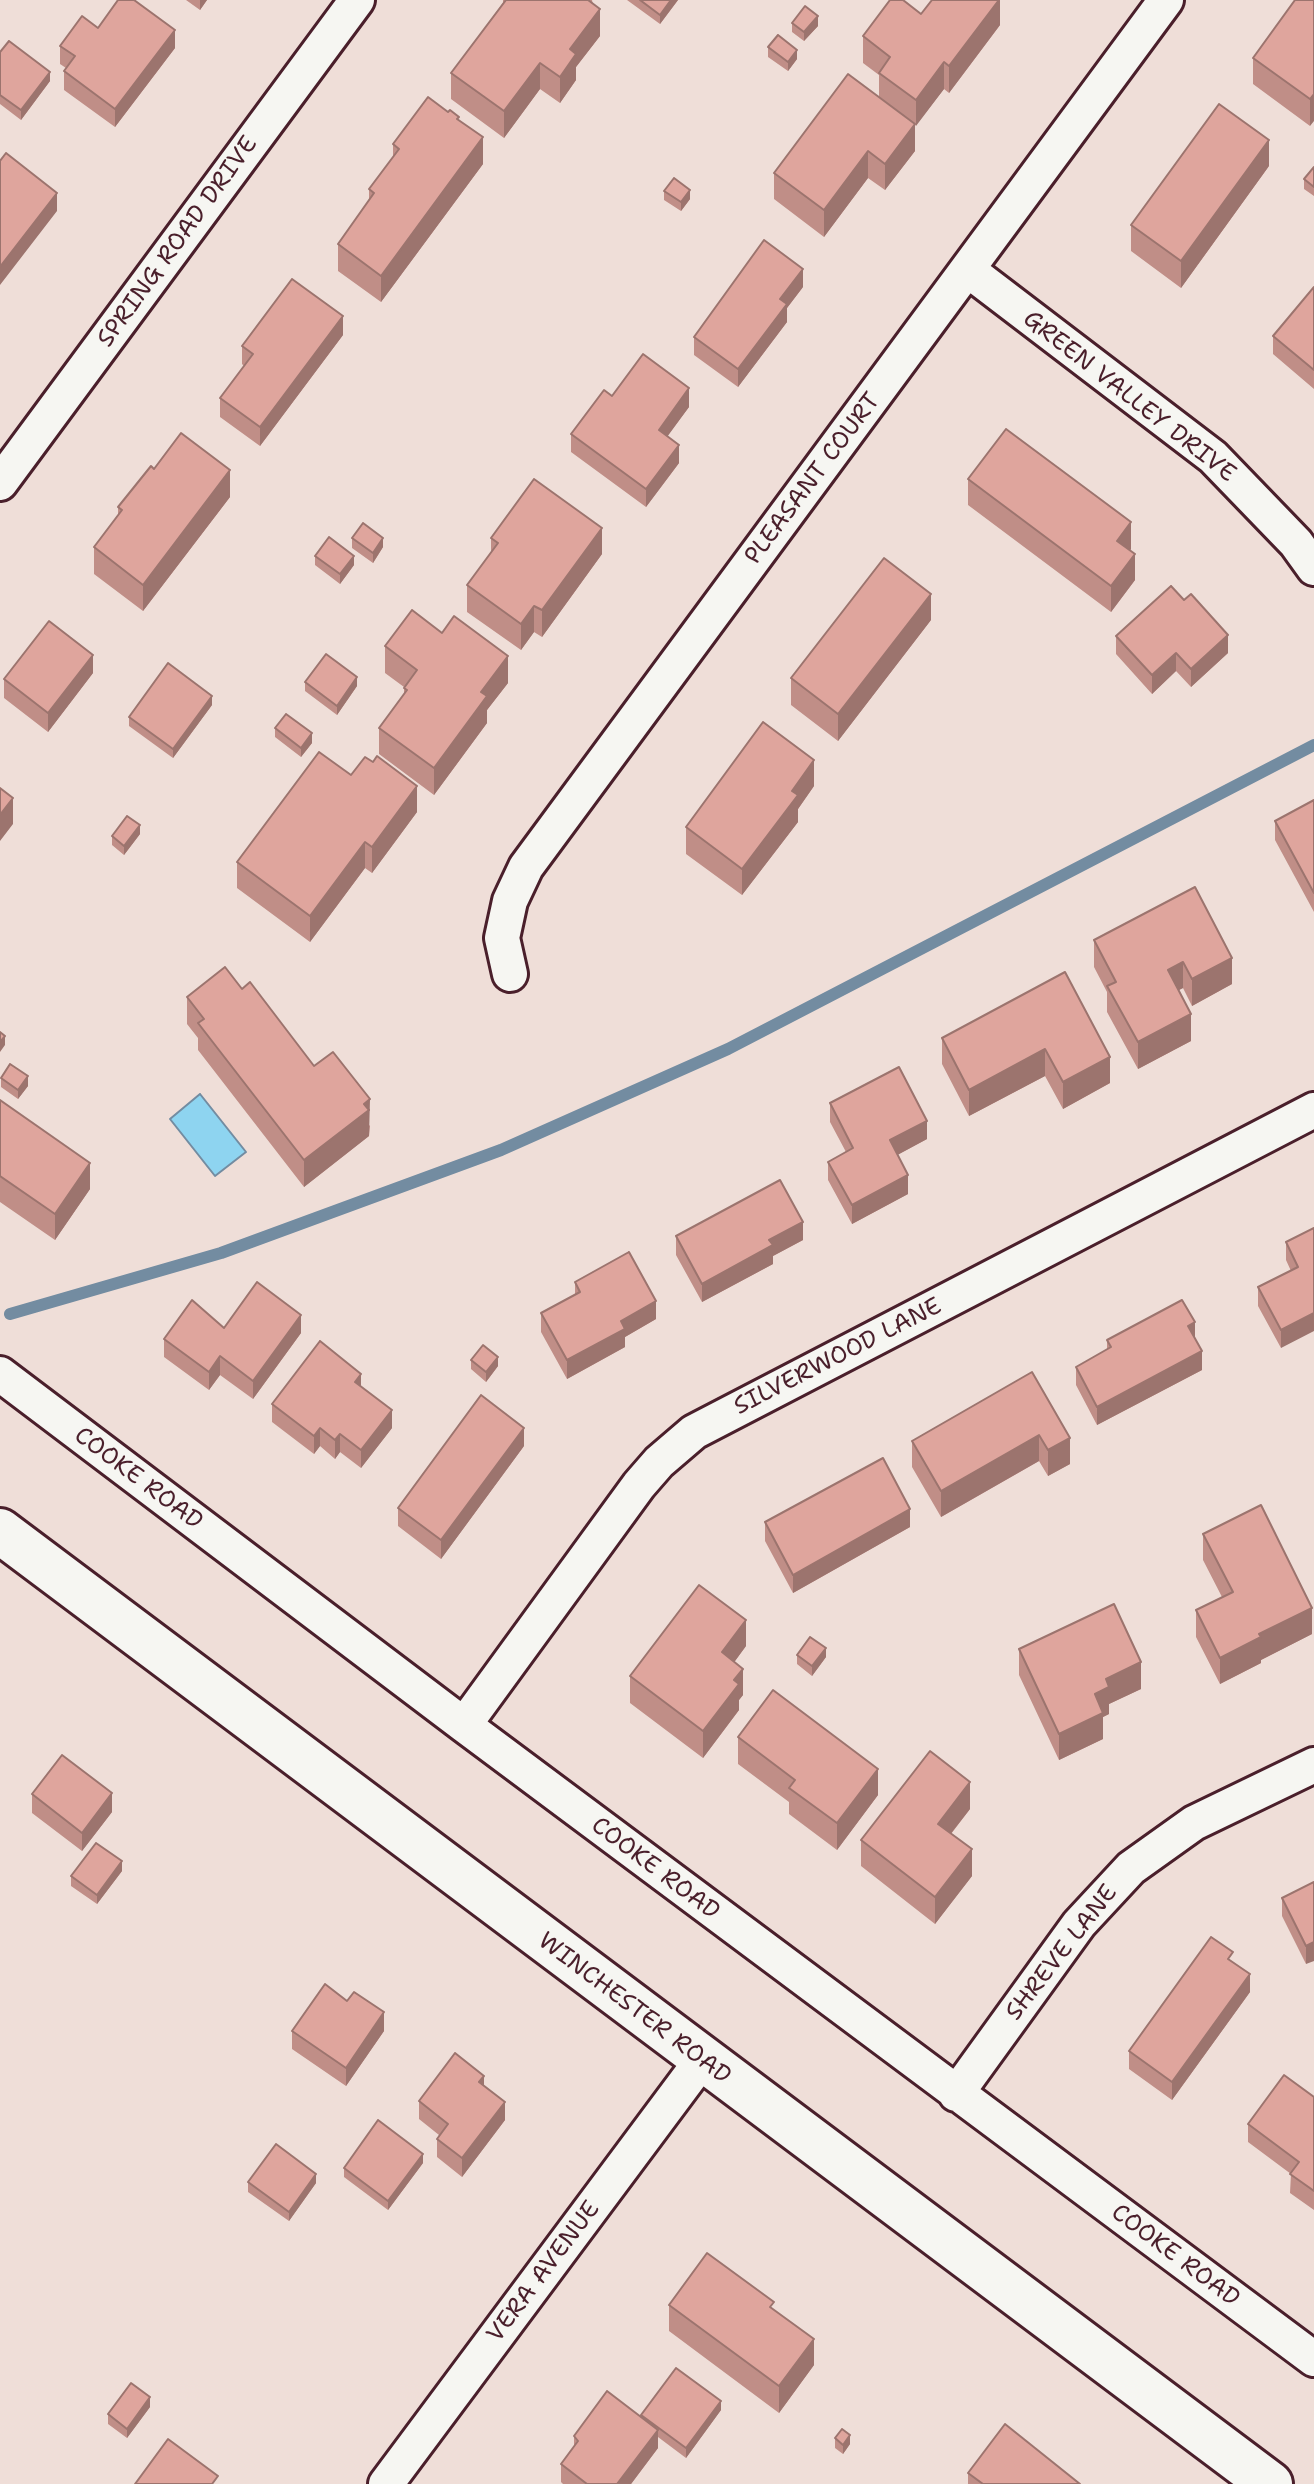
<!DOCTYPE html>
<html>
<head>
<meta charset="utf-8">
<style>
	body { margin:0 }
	canvas { display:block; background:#efded8 }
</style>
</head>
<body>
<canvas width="1314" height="2484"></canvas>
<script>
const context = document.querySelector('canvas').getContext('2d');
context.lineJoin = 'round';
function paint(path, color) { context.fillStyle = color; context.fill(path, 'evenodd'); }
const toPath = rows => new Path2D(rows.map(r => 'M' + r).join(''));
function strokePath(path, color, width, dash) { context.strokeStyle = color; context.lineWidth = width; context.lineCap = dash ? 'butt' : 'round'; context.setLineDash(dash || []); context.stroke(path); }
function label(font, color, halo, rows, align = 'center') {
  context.font = font + ' "Shantell Sans",sans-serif'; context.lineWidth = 6; context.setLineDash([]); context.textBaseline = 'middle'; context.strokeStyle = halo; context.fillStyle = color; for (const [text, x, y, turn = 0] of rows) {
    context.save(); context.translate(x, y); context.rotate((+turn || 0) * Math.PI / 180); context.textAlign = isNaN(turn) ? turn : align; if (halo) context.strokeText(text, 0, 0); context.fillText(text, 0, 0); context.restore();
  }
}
const water = toPath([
	[200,1094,246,1152,215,1176,170,1119,200,1094]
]);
const stream = toPath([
	[10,1314,221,1253,501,1150,728,1049,1314,745]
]);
const minor = toPath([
	[968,270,1213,457,1296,543,1314,568],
	[0,483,357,0],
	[510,974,502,938,510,901,526,867,1166,0],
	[0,1374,464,1725,1314,2359],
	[464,1725,639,1485,659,1462,694,1432,1314,1110],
	[956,2094,1079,1924,1131,1868,1194,1823,1314,1765],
	[386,2484,702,2060]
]);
const secondary = toPath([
	[0,1531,1270,2484]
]);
const wall = toPath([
	[186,0,207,0,200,10],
	[503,0,592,0,600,36,576,67,576,80,560,103,540,89,504,138,451,99,451,73,503,3],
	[627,0,678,0,660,24],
	[1000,0,1000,25,949,93,944,89,915,126,915,151,885,190,868,178,824,237,774,199,774,173,879,97,879,75,863,63,863,36,921,14],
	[1314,0,1310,126,1253,84,1253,58],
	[792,23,818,26,804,41,792,32],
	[98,28,175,48,115,127,64,90,64,71,66,68,60,64,60,46],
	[768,47,797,59,788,71,768,57],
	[0,52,50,81,21,120,0,104],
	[459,120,483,164,381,302,338,271,338,244,369,200,369,189,393,157,393,144],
	[1269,166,1181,288,1131,251,1131,225],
	[1314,167,1314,196,1304,189,1304,179],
	[664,191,690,199,681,211,664,200],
	[803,287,787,308,787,322,738,387,694,355,694,337],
	[1314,287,1314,389,1273,354,1273,336],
	[343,335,260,446,220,417,220,398,244,366,242,364,242,346],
	[612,396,689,407,667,436,679,463,646,507,571,452,571,434],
	[154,469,230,497,143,611,94,574,94,547,118,515,118,507],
	[968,479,1131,549,1130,550,1135,580,1111,612,968,505],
	[352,538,383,547,373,563,352,548],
	[491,538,602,554,542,637,534,632,521,650,467,612,467,585,491,552],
	[315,556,354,565,340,584,315,565],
	[931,620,838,741,791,705,791,678],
	[1116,636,1228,653,1191,687,1176,671,1152,694,1116,654],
	[385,646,508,683,487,710,487,723,434,795,379,754,379,728,404,695,404,687,385,673],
	[93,673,48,732,4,698,4,679],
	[305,682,357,686,337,715,305,691],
	[212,705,173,758,129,726,129,717],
	[275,728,312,743,301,757,275,737],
	[351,775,417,812,372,873,365,868,310,942,237,888,237,862],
	[814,786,798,809,798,822,742,895,686,854,686,827],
	[1314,800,1314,912,1275,840,1275,821],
	[140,834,124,855,112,845,112,836],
	[1195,887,1232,984,1192,1006,1183,988,1178,990,1191,1041,1138,1069,1107,1012,1107,992,1094,967,1094,940],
	[187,997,314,1066,370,1126,369,1136,304,1187,198,1050,198,1038,187,1024],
	[942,1038,1110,1057,1110,1083,1063,1109,1045,1076,969,1116,942,1064],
	[1,1078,28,1086,18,1099,1,1087],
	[0,1100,90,1189,55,1240,0,1202],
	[830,1103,927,1139,897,1155,908,1194,852,1224,828,1180,828,1162,846,1152,830,1122],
	[1314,1228,1281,1348,1258,1306,1258,1287,1291,1271,1286,1260,1286,1242],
	[676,1236,803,1240,773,1256,773,1264,702,1302,676,1255],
	[575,1282,656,1319,625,1337,625,1347,567,1379,541,1332,541,1313,575,1295],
	[224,1328,301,1333,253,1399,220,1375,209,1390,164,1357,164,1339],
	[1195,1339,1202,1370,1097,1425,1076,1385,1076,1367,1107,1350,1107,1340],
	[471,1360,498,1366,486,1382,471,1369],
	[1032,1372,1070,1464,1048,1476,1039,1461,941,1517,912,1467,912,1441],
	[361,1386,392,1428,361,1468,340,1452,335,1459,320,1446,314,1454,272,1422,272,1404],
	[524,1446,441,1559,398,1526,398,1508],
	[765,1522,910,1527,793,1593,765,1541],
	[1203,1534,1312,1634,1261,1660,1261,1663,1220,1684,1196,1637,1196,1610,1222,1597,1203,1560],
	[746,1646,734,1662,743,1695,739,1700,739,1710,703,1758,630,1703,630,1676],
	[1019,1649,1141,1689,1109,1704,1109,1714,1103,1717,1103,1739,1059,1760,1019,1675],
	[797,1655,826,1657,812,1676,797,1664],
	[738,1737,878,1795,837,1850,789,1814,789,1802,738,1764],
	[32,1794,112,1812,82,1851,32,1813],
	[970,1809,951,1834,972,1876,935,1924,861,1866,861,1840],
	[122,1871,97,1904,71,1886,71,1876],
	[1314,1882,1306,1964,1282,1916,1282,1898],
	[1233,1962,1250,1992,1172,2100,1129,2069,1129,2051],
	[292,2031,384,2031,346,2086,292,2049],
	[484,2086,505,2120,462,2177,437,2157,437,2139,439,2135,419,2119,419,2101],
	[1314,2097,1314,2210,1290,2193,1291,2174,1248,2142,1248,2124],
	[423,2163,388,2210,344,2177,344,2168],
	[248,2182,316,2183,289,2221,248,2192],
	[669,2305,814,2365,779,2413,669,2331],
	[150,2407,127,2438,108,2424,108,2414],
	[721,2410,686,2458,658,2437,658,2448,631,2484,563,2484,561,2482,561,2464,574,2447,574,2436,641,2417,641,2415],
	[835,2438,850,2444,843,2454,835,2448],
	[968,2473,1080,2484,968,2484]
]);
const shadedWall = toPath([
	[200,0,207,0,200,10],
	[671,0,678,0,660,24,660,15],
	[999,0,1000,0,1000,25,949,93,949,66],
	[600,9,600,36,576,67,576,80,560,103,560,77,570,49],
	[818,16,818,26,804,41,804,32],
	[175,30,175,48,115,127,115,109],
	[797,50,797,59,788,71,788,62],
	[944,62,944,89,916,126,916,100],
	[540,63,540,89,504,138,504,111],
	[50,72,50,81,21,120,21,110],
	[1314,94,1314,121,1310,126,1310,99],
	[915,124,915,151,885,190,885,164],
	[483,137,483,164,381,302,381,276],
	[1269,140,1269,166,1181,288,1181,261],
	[868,151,868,178,824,237,824,210],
	[690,190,690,199,681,211,681,202],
	[57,193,57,211,0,285,0,267],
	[803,269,803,287,787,308,787,322,738,387,738,369,780,299],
	[343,316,343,335,260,446,260,427],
	[689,388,689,407,659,448,659,430],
	[679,445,679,463,646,507,646,489],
	[230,470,230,497,143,611,143,585],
	[1131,522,1131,549,1117,567,1117,541],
	[602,528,602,554,542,637,542,610],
	[383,538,383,547,373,563,373,553],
	[1135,554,1135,580,1111,612,1111,586],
	[354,556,354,565,340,584,340,574],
	[931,594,931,620,838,741,838,714],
	[534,606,534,632,521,650,521,624],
	[1228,635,1228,653,1191,687,1191,669],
	[1176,653,1176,671,1152,694,1152,675],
	[93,655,93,673,48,732,48,713],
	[508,656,508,683,487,710,487,723,434,795,434,768,481,692],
	[357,677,357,686,337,715,337,706],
	[212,696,212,705,173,758,173,749],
	[312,733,312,743,301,757,301,748],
	[814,760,814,786,798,809,798,822,742,895,742,869,792,791],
	[417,786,417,812,372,873,372,847],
	[13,798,13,824,0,841,0,815],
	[140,825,140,834,124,855,124,846],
	[365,842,365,868,310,942,310,916],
	[1232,958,1232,984,1192,1006,1192,979],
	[1183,962,1183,988,1168,996,1168,970],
	[1191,1014,1191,1041,1138,1069,1138,1042],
	[5,1036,5,1045,0,1052,0,1042],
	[1045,1049,1045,1076,969,1116,969,1090],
	[1110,1057,1110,1083,1063,1109,1063,1082],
	[28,1076,28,1086,18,1099,18,1090],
	[370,1099,369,1136,304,1187,304,1160],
	[927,1121,927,1139,890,1159,890,1140],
	[90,1163,90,1189,55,1240,55,1214],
	[908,1175,908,1194,852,1224,852,1205],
	[803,1222,803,1240,773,1256,773,1264,702,1302,702,1284,769,1240],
	[656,1301,656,1319,625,1337,625,1347,567,1379,567,1360,621,1321],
	[1314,1313,1314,1331,1281,1348,1281,1330],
	[301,1315,301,1333,253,1399,253,1381],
	[1195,1322,1195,1341,1188,1326],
	[1202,1351,1202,1370,1097,1425,1097,1407],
	[220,1356,220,1375,209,1390,209,1372],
	[498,1357,498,1366,486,1382,486,1372],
	[361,1374,361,1392,355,1382],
	[392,1410,392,1428,361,1468,361,1450],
	[320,1428,320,1446,314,1454,314,1436],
	[524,1428,524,1446,441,1559,441,1540],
	[340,1434,340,1452,335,1459,335,1440],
	[1039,1435,1039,1461,941,1517,941,1491],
	[1070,1438,1070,1464,1048,1476,1048,1450],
	[910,1509,910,1527,793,1593,793,1575],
	[1312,1608,1312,1634,1261,1660,1261,1663,1220,1684,1220,1658,1259,1634],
	[746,1620,746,1646,722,1679,722,1652],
	[826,1648,826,1657,812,1676,812,1666],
	[1141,1662,1141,1689,1109,1704,1109,1714,1103,1717,1103,1739,1059,1760,1059,1734,1095,1694,1106,1679],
	[743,1669,743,1695,739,1700,739,1710,703,1758,703,1731,734,1680],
	[878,1769,878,1795,837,1850,837,1823],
	[970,1782,970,1809,938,1850,938,1824],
	[112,1793,112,1812,82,1851,82,1833],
	[972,1849,972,1876,935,1924,935,1897],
	[122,1861,122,1871,97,1904,97,1895],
	[1314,1942,1314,1961,1306,1964,1306,1946],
	[1250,1974,1250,1992,1172,2100,1172,2082],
	[384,2012,384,2031,346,2086,346,2068],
	[484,2076,484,2094,479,2082],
	[505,2102,505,2120,462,2177,462,2158],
	[423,2154,423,2163,388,2210,388,2201],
	[316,2174,316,2183,289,2221,289,2212],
	[814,2339,814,2365,779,2413,779,2386],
	[150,2397,150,2407,127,2438,127,2429],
	[721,2401,721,2410,686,2458,686,2448],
	[658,2430,658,2448,631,2484,617,2484],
	[850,2435,850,2444,843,2454,843,2445]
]);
const building = toPath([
	[118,0,134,0,175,30,115,109,64,71,75,56,60,46,82,16,98,28,118,0],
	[506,0,588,0,600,9,570,49,576,54,560,77,540,63,504,111,451,73,506,0],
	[640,0,671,0,660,15,640,0],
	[890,0,903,0,921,14,932,0,999,0,949,66,944,62,916,100,879,73,890,57,863,36,890,0],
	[1295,0,1314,0,1314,94,1310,99,1253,58,1295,0],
	[805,6,818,16,804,32,792,23,805,6],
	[778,35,797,50,788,62,768,47,778,35],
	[9,41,50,72,21,110,0,95,0,52,9,41],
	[848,74,915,124,885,164,868,151,824,210,774,173,848,74],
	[428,97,448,112,450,110,459,117,457,119,483,137,381,276,338,244,374,193,369,189,399,149,393,144,428,97],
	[1219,104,1269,140,1181,261,1131,225,1219,104],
	[6,153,57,193,0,267,0,161,6,153],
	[1314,167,1314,187,1304,179,1314,167],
	[674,178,690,190,681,202,664,191,674,178],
	[764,240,803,269,780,299,787,304,738,369,694,337,764,240],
	[292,279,343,316,260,427,220,398,253,354,242,346,292,279],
	[1314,287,1314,370,1273,336,1314,287],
	[643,354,689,388,659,430,679,445,646,489,571,434,604,390,612,396,643,354],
	[1006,429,1131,522,1117,541,1135,554,1111,586,968,479,1006,429],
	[181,433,230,470,143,585,94,547,122,510,118,507,151,466,154,469,181,433],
	[534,479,602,528,542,610,534,606,521,624,467,585,498,543,491,538,534,479],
	[363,523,383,538,373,553,352,538,363,523],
	[329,537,354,556,340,574,315,556,329,537],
	[884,558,931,594,838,714,791,678,884,558],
	[1171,586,1184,600,1191,594,1228,635,1191,669,1176,653,1152,675,1116,636,1171,586],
	[412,610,442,633,454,616,508,656,481,692,487,696,434,768,379,728,407,690,404,688,417,670,385,646,412,610],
	[49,621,93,655,48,713,4,679,49,621],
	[326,654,357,677,337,706,305,682,326,654],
	[168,663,212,696,173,749,129,717,168,663],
	[286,714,312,733,301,748,275,728,286,714],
	[763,722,814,760,792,791,798,795,742,869,686,827,763,722],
	[319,752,351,775,365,757,373,762,377,756,417,786,372,847,365,842,310,916,237,862,319,752],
	[0,788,13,798,0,815,0,788],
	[1314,800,1314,893,1275,821,1314,800],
	[127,816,140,825,124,846,112,836,127,816],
	[1195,887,1232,958,1192,979,1183,962,1168,970,1191,1014,1138,1042,1107,986,1116,982,1094,940,1195,887],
	[225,967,242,989,250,982,314,1066,333,1052,370,1099,364,1104,369,1110,304,1160,198,1023,204,1019,187,997,225,967],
	[1065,972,1110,1057,1063,1082,1045,1049,969,1090,942,1038,1065,972],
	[0,1032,5,1036,0,1042,0,1032],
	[10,1064,28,1076,18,1090,1,1078,10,1064],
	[899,1067,927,1121,890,1140,908,1175,852,1205,828,1162,853,1148,830,1103,899,1067],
	[0,1100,90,1163,55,1214,0,1176,0,1100],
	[780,1180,803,1222,769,1240,773,1245,702,1284,676,1236,780,1180],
	[1314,1228,1314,1313,1281,1330,1258,1287,1298,1267,1286,1242,1314,1228],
	[629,1252,656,1301,621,1321,625,1329,567,1360,541,1313,580,1292,575,1282,629,1252],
	[257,1282,301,1315,253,1381,220,1356,209,1372,164,1339,192,1300,224,1328,257,1282],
	[1182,1300,1195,1322,1188,1326,1202,1351,1097,1407,1076,1367,1111,1347,1107,1340,1182,1300],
	[320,1341,361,1374,355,1382,392,1410,361,1450,340,1434,335,1440,320,1428,314,1436,272,1404,320,1341],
	[483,1345,498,1357,486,1372,471,1360,483,1345],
	[1032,1372,1070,1438,1048,1450,1039,1435,941,1491,912,1441,1032,1372],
	[481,1395,524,1428,441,1540,398,1508,481,1395],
	[883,1458,910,1509,793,1575,765,1522,883,1458],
	[1261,1505,1312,1608,1259,1634,1261,1637,1220,1658,1196,1610,1233,1592,1203,1534,1261,1505],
	[699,1585,746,1620,722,1652,743,1669,734,1680,739,1684,703,1731,630,1676,699,1585],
	[1114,1604,1141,1662,1106,1679,1109,1687,1095,1694,1103,1713,1059,1734,1019,1649,1114,1604],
	[810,1637,826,1648,812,1666,797,1655,810,1637],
	[773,1690,878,1769,837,1823,789,1788,795,1780,738,1737,773,1690],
	[930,1751,970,1782,938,1824,972,1849,935,1897,861,1840,930,1751],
	[62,1755,112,1793,82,1833,32,1794,62,1755],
	[96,1843,122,1861,97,1895,71,1876,96,1843],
	[1314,1882,1314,1942,1306,1946,1282,1898,1314,1882],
	[1211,1937,1233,1952,1228,1959,1250,1974,1172,2082,1129,2051,1211,1937],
	[325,1984,347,2001,354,1992,384,2012,346,2068,292,2031,325,1984],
	[455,2053,484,2076,479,2082,505,2102,462,2158,437,2139,448,2124,419,2101,455,2053],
	[1284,2075,1314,2097,1314,2191,1290,2174,1299,2162,1248,2124,1284,2075],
	[378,2120,423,2154,388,2201,344,2168,378,2120],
	[276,2144,316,2174,289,2212,248,2182,276,2144],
	[707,2253,774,2302,770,2307,814,2339,779,2386,669,2305,707,2253],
	[676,2368,721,2401,686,2448,641,2415,676,2368],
	[131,2383,150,2397,127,2429,108,2414,131,2383],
	[607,2391,658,2430,617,2484,587,2484,561,2464,578,2441,574,2436,607,2391],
	[1005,2424,1080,2484,983,2484,968,2473,1005,2424],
	[842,2429,850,2435,843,2445,835,2438,842,2429],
	[168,2439,218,2476,212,2484,135,2484,168,2439]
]);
const streetNames = [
	["SPRING ROAD DRIVE",178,242,-54],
	["GREEN VALLEY DRIVE",1129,397,38],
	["PLEASANT COURT",813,479,-53],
	["SILVERWOOD LANE",838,1357,-27],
	["COOKE ROAD",138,1479,37],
	["COOKE ROAD",655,1869,37],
	["SHREVE LANE",1062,1953,-52],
	["WINCHESTER ROAD",634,2009,37],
	["COOKE ROAD",1175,2256,37],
	["VERA AVENUE",544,2272,-53]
];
paint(water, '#8ed4f0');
strokePath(water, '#738ca1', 2);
strokePath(stream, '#738ca1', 12);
strokePath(minor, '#4a1f2b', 40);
strokePath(secondary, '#4a1f2b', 50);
strokePath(minor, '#f6f6f2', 34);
strokePath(secondary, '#f6f6f2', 44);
paint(wall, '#c08e87');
paint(shadedWall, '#9c746e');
paint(building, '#dfa59d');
strokePath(building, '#9c746e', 2);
label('24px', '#4a1f2b', '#f6f6f2', streetNames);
</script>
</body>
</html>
